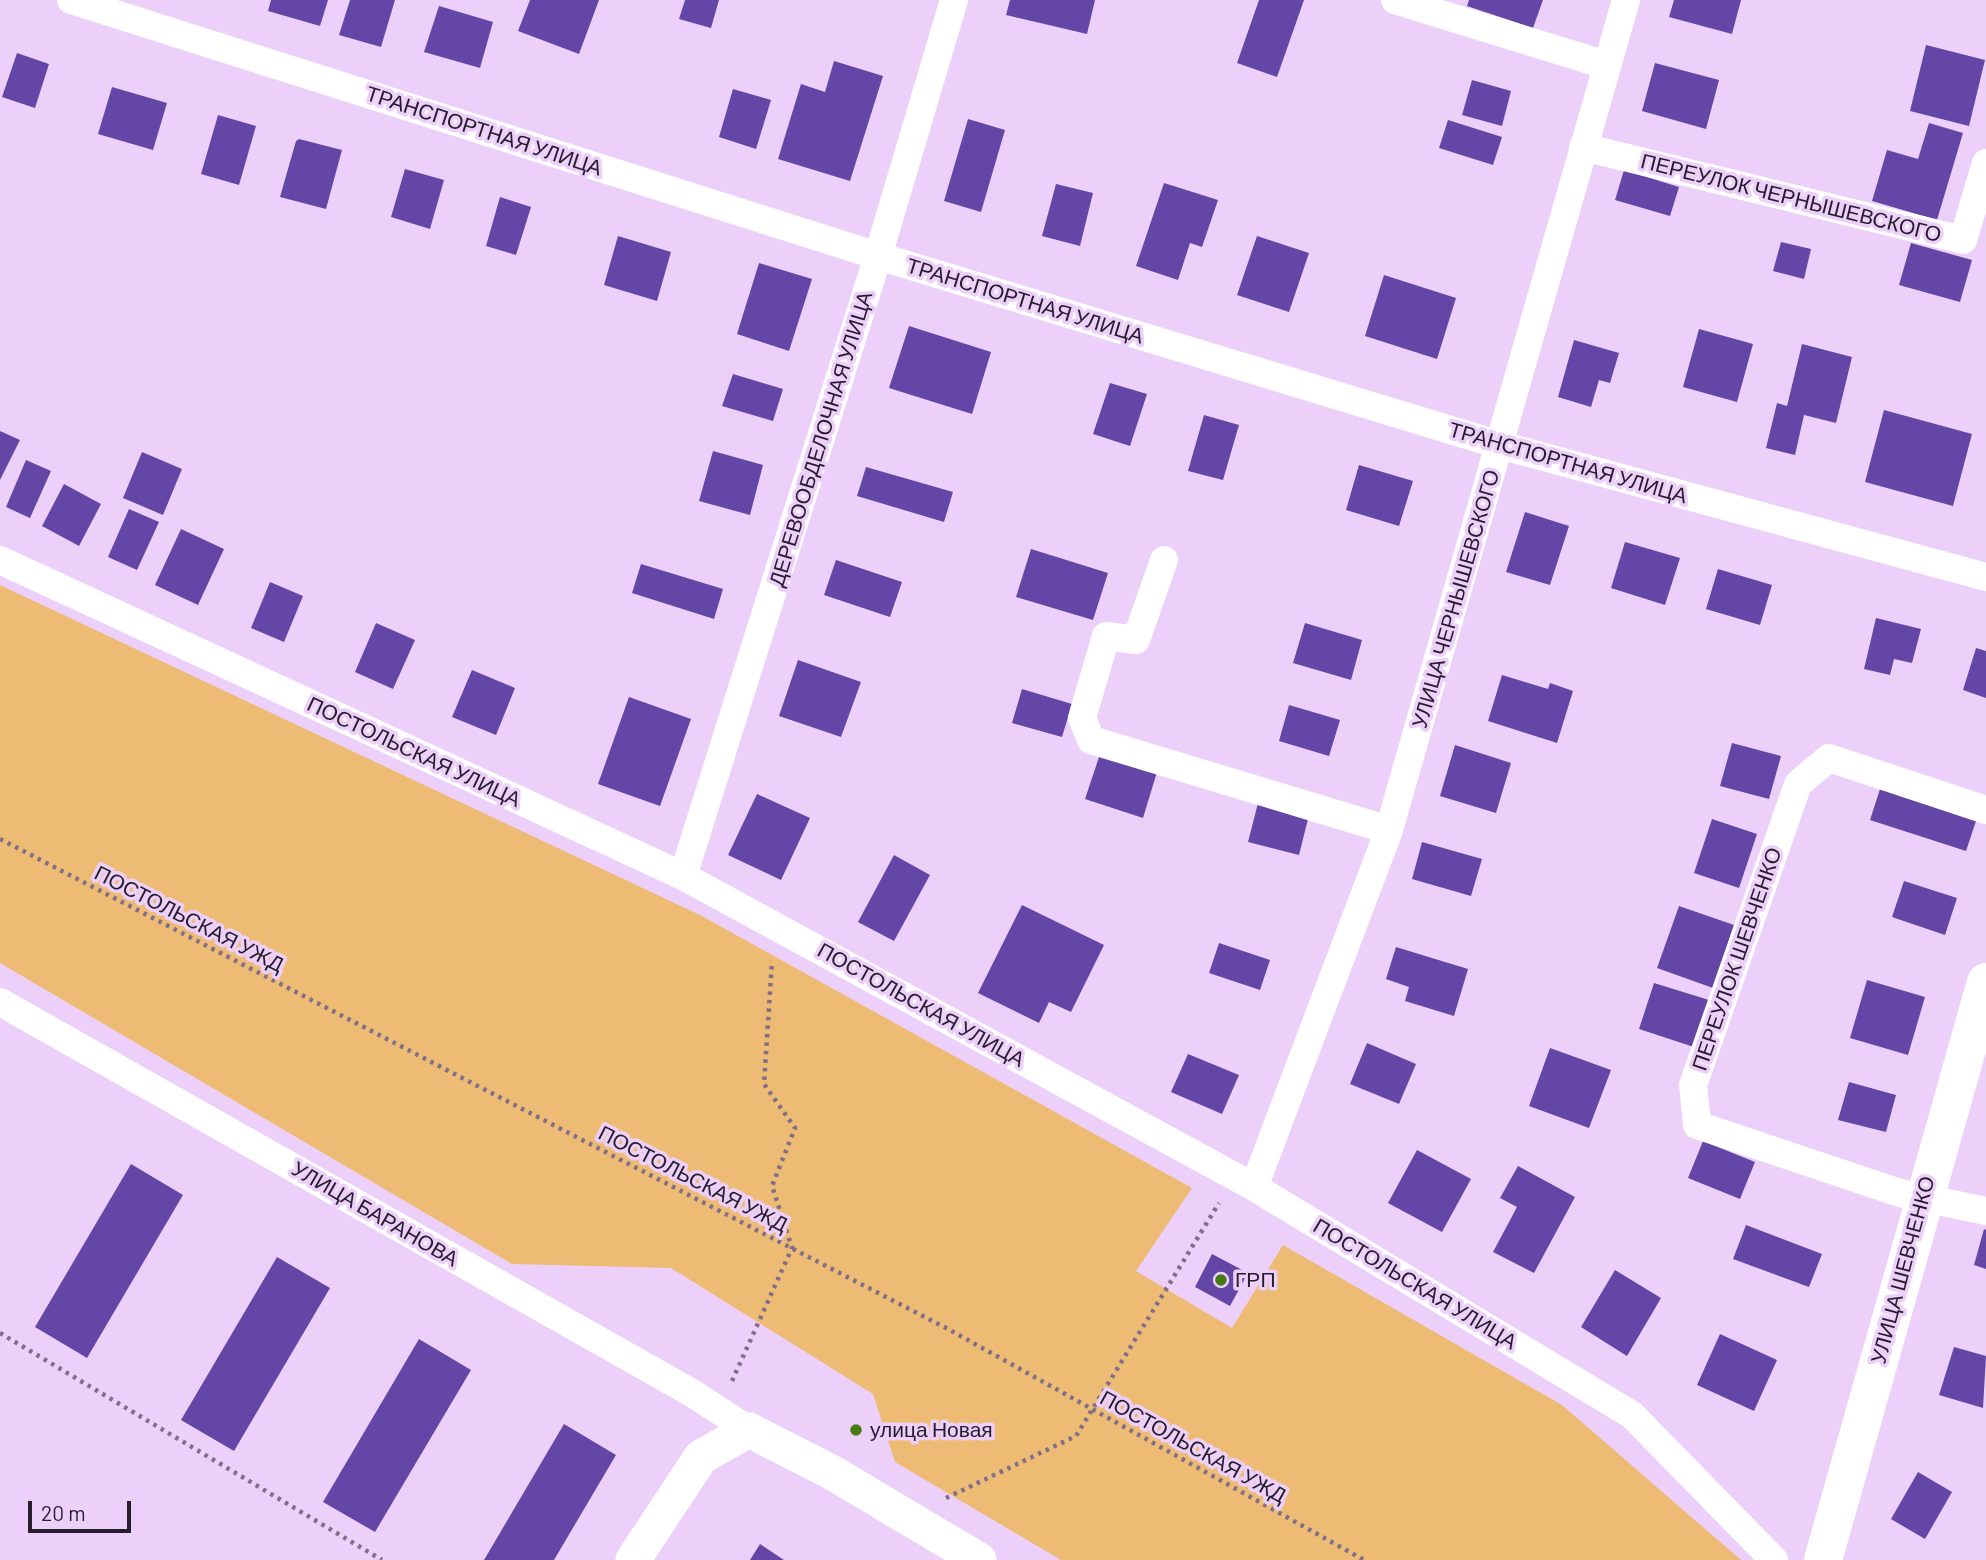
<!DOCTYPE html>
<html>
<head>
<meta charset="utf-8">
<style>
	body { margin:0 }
	#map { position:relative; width:1986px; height:1560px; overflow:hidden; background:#ecd0fa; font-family:Barlow,sans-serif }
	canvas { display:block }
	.scale { position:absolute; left:28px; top:1501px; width:103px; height:32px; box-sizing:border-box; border:4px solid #261c2b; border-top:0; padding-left:9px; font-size:21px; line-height:24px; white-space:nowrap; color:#261c2b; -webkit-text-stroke:5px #ecd0fa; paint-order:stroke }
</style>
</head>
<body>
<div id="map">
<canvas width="1986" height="1560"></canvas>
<div class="scale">20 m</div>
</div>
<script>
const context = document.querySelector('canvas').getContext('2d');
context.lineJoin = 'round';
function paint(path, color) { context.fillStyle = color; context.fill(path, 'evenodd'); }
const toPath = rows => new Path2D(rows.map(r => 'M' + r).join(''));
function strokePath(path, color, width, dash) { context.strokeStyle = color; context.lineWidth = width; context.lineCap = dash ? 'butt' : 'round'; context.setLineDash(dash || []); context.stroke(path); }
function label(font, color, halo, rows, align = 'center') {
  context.font = font + ' Barlow,sans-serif'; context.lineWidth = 7; context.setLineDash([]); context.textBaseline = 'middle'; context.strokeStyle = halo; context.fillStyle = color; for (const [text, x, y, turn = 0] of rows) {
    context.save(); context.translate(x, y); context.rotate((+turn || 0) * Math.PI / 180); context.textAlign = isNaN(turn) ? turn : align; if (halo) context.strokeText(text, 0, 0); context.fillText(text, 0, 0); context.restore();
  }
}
const green = toPath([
	[0,585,702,916,1192,1188,1136,1271,1232,1328,1283,1245,1562,1405,1741,1560,1061,1560,895,1462,873,1394,671,1268,512,1264,0,963]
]);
const building = toPath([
	[271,0,328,0,320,26,268,11],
	[350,0,395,0,381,47,339,35],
	[530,0,599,0,579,54,518,31],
	[685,0,719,0,711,28,679,19],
	[1010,0,1095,0,1087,34,1006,15],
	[1259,0,1304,0,1277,77,1237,63],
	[1469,0,1543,0,1533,28,1467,6],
	[1674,0,1741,0,1732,34,1669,17],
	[439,6,493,22,480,68,424,52],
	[1926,45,1985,60,1969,126,1910,111],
	[17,53,49,64,35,108,2,97],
	[834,61,883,76,850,181,778,159,801,84,825,92],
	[1655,63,1719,80,1706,129,1642,111],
	[1472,80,1511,91,1502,126,1462,115],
	[112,87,167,103,153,150,98,134],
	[733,89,771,100,756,149,719,137],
	[218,115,256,126,239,185,201,174],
	[968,119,1005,130,981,212,944,201],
	[1448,120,1502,137,1493,165,1439,148],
	[1929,123,1963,133,1937,220,1872,201,1887,150,1918,159],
	[299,139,342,150,326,209,280,197,296,141],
	[405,169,444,180,430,229,391,217],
	[1624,170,1679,187,1670,216,1615,200],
	[1164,183,1218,200,1202,247,1190,243,1178,280,1136,266],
	[1056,184,1093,193,1080,246,1042,236],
	[500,197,531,207,516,255,486,246],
	[618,236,671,252,657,301,604,285],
	[1257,236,1309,253,1289,312,1237,295],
	[1781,242,1811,249,1804,279,1773,271],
	[1911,243,1972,260,1960,302,1899,285],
	[759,263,812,279,789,351,737,334],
	[1384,275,1456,298,1437,359,1365,336],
	[909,326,991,352,972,414,889,388],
	[1699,329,1753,344,1737,402,1683,387],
	[1574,340,1619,353,1610,383,1599,380,1591,407,1558,397],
	[1802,344,1852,357,1836,423,1804,415,1795,455,1766,448,1777,403,1787,406],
	[733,374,783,389,773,421,722,406],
	[1110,383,1147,394,1130,446,1093,434],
	[1884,410,1972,434,1953,506,1865,482],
	[1204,415,1239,425,1223,480,1188,471],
	[0,431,20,440,0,480],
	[713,451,763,465,750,515,699,501],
	[142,452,182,469,163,515,123,498],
	[26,460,51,471,30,518,6,507],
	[1359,465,1413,481,1399,526,1346,510],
	[866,467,953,492,944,522,857,496],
	[64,484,101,504,79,546,42,526],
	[129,509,159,522,137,570,108,557],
	[1525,512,1569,526,1550,585,1506,572],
	[181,529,224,549,198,605,155,585],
	[1625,542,1680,558,1665,605,1611,588],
	[1031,549,1108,573,1093,620,1016,597],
	[836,560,902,582,890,617,824,595],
	[641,564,723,589,714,619,632,593],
	[1718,569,1772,585,1760,625,1706,609],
	[270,582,303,596,284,642,251,628],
	[1876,618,1921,629,1912,663,1894,659,1890,675,1864,669],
	[376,623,415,640,393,689,355,672],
	[1305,623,1362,640,1351,680,1293,663],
	[1976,648,1986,651,1986,698,1963,690],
	[798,660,861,682,841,737,779,716],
	[472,670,515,688,496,735,452,717],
	[1502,675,1548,689,1550,683,1573,691,1557,743,1488,721],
	[1022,689,1072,704,1062,737,1012,723],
	[629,697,691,719,660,806,598,784],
	[1289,705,1340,720,1329,756,1279,741],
	[1732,743,1781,756,1769,799,1720,786],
	[1455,745,1511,763,1496,813,1440,796],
	[1100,754,1157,772,1143,818,1085,799],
	[1880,789,1976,821,1966,851,1870,820],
	[757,794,810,818,781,880,728,855],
	[1258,803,1309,815,1299,855,1248,842],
	[1712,819,1757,834,1739,888,1694,873],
	[1422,842,1482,859,1471,896,1412,879],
	[894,855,930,875,894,941,858,922],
	[1904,881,1957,898,1945,935,1892,917],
	[1022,905,1104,945,1071,1012,1049,1002,1039,1023,978,993],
	[1679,906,1734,925,1713,988,1657,968],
	[1219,943,1270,960,1260,990,1209,973],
	[1396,947,1468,969,1454,1016,1405,1001,1409,987,1386,979],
	[1867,980,1925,997,1908,1055,1850,1038],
	[1654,983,1709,1000,1694,1047,1639,1029],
	[1367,1043,1416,1064,1399,1104,1350,1084],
	[1550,1048,1611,1070,1589,1128,1529,1106],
	[1188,1054,1239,1075,1222,1114,1171,1092],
	[1849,1082,1896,1095,1886,1132,1838,1120],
	[1703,1141,1755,1162,1740,1199,1688,1178],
	[1417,1150,1471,1179,1442,1232,1388,1203],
	[131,1164,183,1195,87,1358,35,1327],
	[1518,1166,1575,1197,1534,1273,1493,1252,1517,1207,1500,1198],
	[1746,1225,1822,1254,1809,1287,1733,1259],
	[1984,1229,1986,1230,1986,1269,1974,1265],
	[1212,1254,1248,1273,1230,1306,1195,1287],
	[277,1257,330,1288,234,1451,181,1420],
	[1615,1270,1661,1298,1627,1356,1581,1327],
	[1720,1334,1777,1360,1754,1411,1697,1385],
	[419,1339,471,1370,375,1532,323,1502],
	[1954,1347,1986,1356,1983,1408,1939,1395],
	[564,1424,616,1455,554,1560,484,1560],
	[1918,1472,1952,1492,1925,1539,1891,1519],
	[760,1544,784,1560,750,1560]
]);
const path = toPath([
	[0,839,948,1329,1364,1560],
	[0,1333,382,1560],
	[732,1381,792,1248,772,1186,795,1128,764,1084,772,961],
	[946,1498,1076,1436,1219,1203]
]);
const minor = toPath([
	[71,0,878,256,1500,445,1986,577],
	[1395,0,1606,65],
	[1583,147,1963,240,1986,163],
	[0,560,683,876,1254,1187,1632,1415,1774,1560],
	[1164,560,1136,640,1106,636,1082,718,1091,740,1389,830],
	[1986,810,1829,758,1798,784,1693,1085,1697,1125,1900,1193,1986,1211],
	[683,876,878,256,954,0],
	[0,1002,692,1393,749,1430],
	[1254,1187,1389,830,1626,0]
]);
const tertiary = toPath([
	[633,1560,701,1457,749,1430,833,1473,979,1560]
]);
const secondary = toPath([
	[1823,1560,1986,982]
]);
const markers = [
	[1221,1280,7,"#447c13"],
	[856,1430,7,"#447c13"]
];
const streetNames = [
	["ТРАНСПОРТНАЯ УЛИЦА",484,131,18],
	["ПЕРЕУЛОК ЧЕРНЫШЕВСКОГО",1791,198,14],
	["ТРАНСПОРТНАЯ УЛИЦА",1025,301,17],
	["ДЕРЕВООБДЕЛОЧНАЯ УЛИЦА",821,439,-73],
	["ТРАНСПОРТНАЯ УЛИЦА",1568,463,16],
	["УЛИЦА ЧЕРНЫШЕВСКОГО",1456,599,-74],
	["ПОСТОЛЬСКАЯ УЛИЦА",414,752,25],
	["ПОСТОЛЬСКАЯ УЖД",189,919,27],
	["ПЕРЕУЛОК ШЕВЧЕНКО",1737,959,-71],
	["ПОСТОЛЬСКАЯ УЛИЦА",921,1005,29],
	["ПОСТОЛЬСКАЯ УЖД",693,1179,27],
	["УЛИЦА БАРАНОВА",375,1214,30],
	["УЛИЦА ШЕВЧЕНКО",1903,1270,-75],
	["ПОСТОЛЬСКАЯ УЛИЦА",1415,1284,31],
	["ПОСТОЛЬСКАЯ УЖД",1193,1447,29]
];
const poiNames = [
	["ГРП",1235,1280],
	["улица Новая",870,1430]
];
paint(green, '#eebb74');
paint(building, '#6446a6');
strokePath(path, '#816f8a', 4.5, [3.5, 5]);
strokePath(minor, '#fff', 28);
strokePath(tertiary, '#fff', 35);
strokePath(secondary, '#fff', 38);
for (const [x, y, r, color] of markers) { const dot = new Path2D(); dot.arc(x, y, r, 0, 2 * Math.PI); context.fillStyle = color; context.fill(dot); strokePath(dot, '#ecd0fa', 2.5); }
label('21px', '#261c2b', '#ecd0fa', streetNames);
label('21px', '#261c2b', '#ecd0fa', poiNames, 'left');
</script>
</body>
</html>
